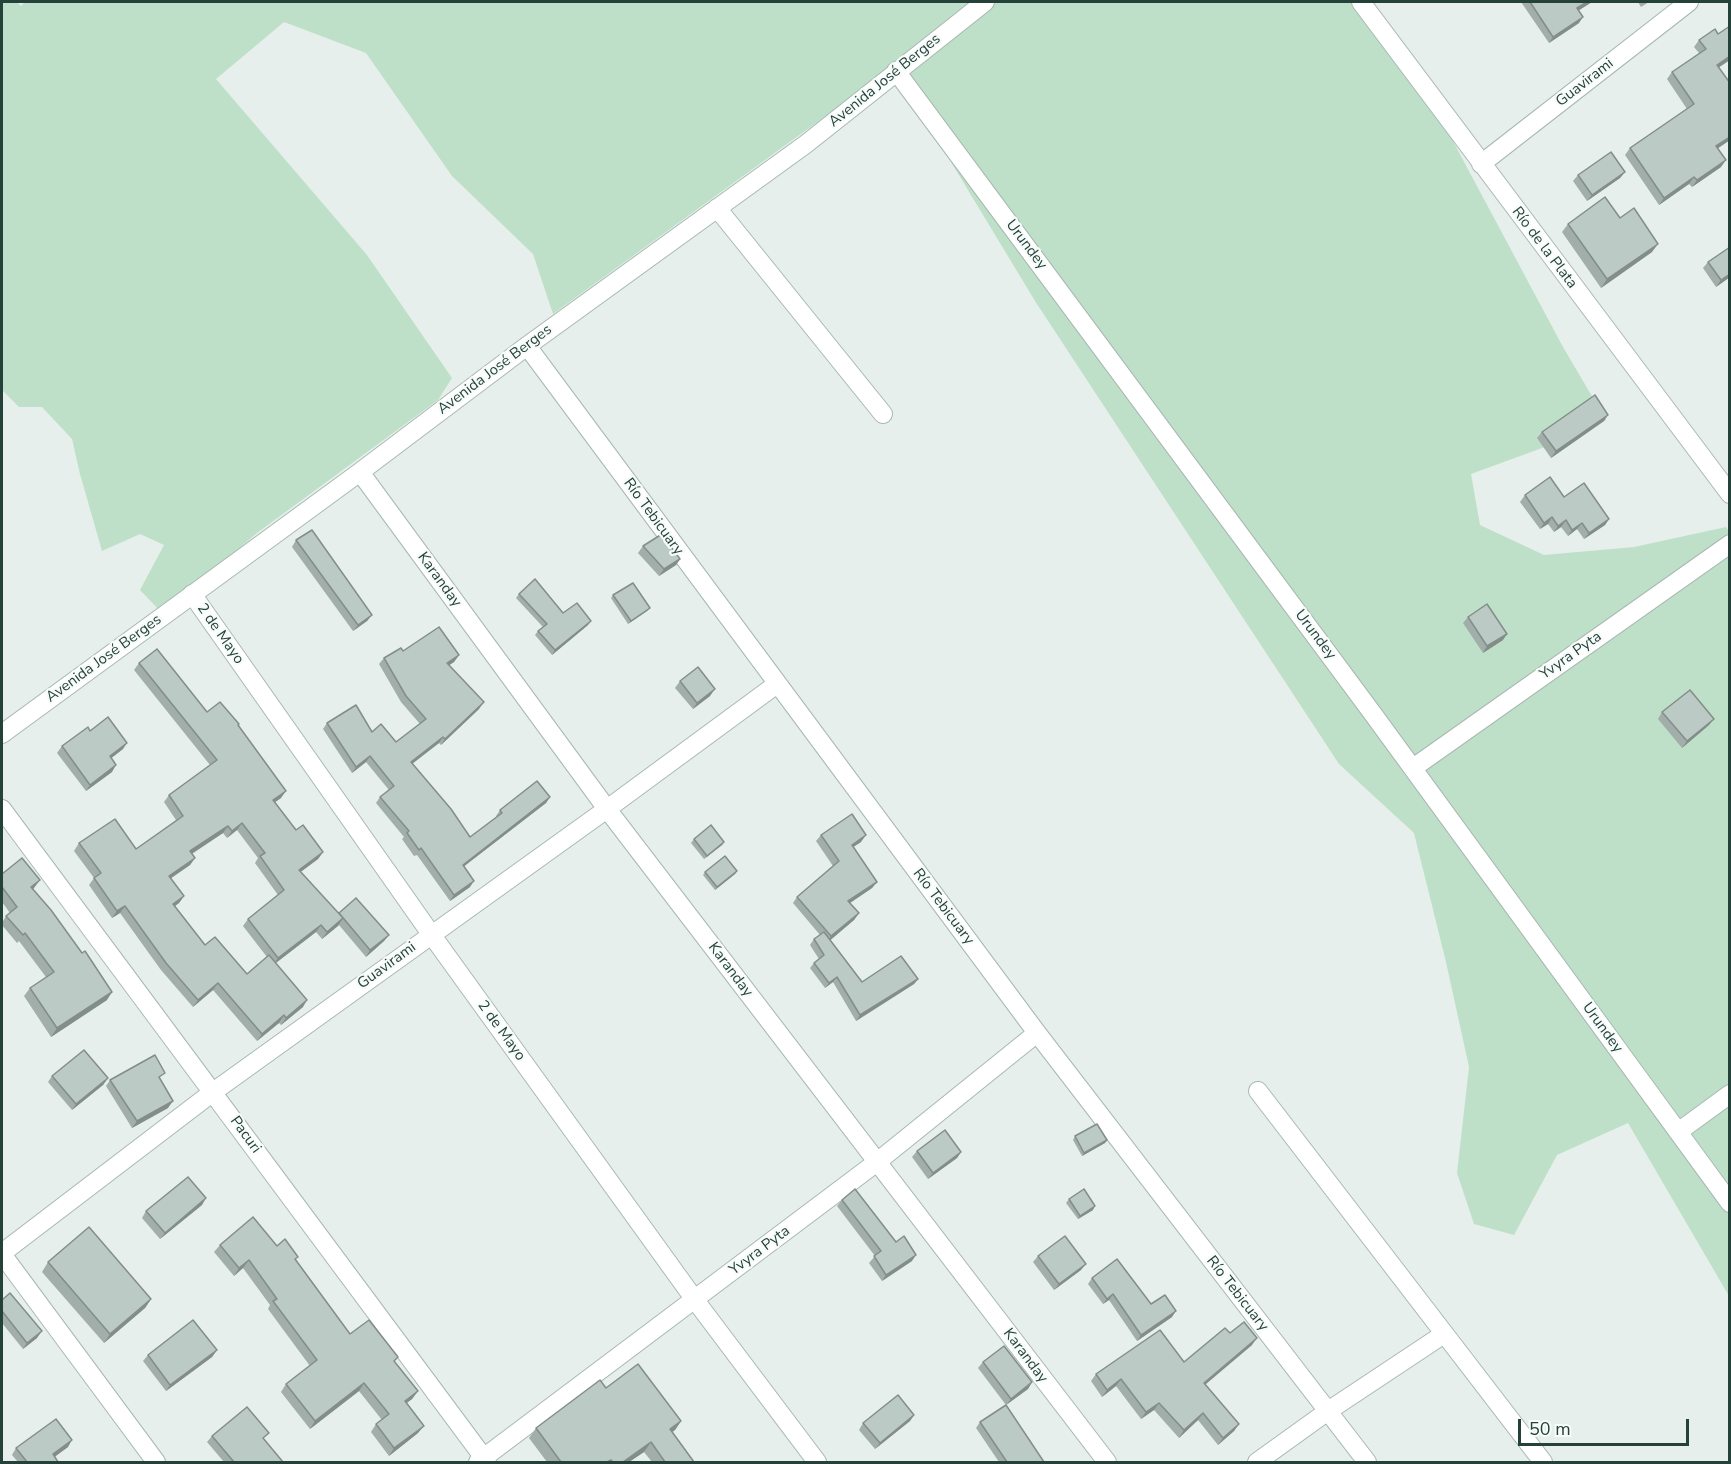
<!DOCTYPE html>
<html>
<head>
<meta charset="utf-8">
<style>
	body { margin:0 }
	#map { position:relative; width:1731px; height:1464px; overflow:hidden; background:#e6efeb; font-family:"Nunito Sans",sans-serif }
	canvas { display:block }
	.frame { position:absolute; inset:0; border:3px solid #24423a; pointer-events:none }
	.scale { position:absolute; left:1518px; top:1419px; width:171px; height:27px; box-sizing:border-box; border:3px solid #24423a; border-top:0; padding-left:8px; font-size:18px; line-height:21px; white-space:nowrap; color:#24423a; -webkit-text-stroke:4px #f7fbf9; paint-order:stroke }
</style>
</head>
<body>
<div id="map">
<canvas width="1731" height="1464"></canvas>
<div class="frame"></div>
<div class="scale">50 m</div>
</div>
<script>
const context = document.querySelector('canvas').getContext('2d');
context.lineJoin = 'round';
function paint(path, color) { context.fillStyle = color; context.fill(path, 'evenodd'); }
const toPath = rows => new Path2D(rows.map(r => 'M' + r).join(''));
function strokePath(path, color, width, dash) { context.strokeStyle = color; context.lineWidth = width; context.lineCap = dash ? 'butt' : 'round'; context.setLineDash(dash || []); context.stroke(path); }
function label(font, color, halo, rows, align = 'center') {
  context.font = font + ' "Nunito Sans",sans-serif'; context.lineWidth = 4.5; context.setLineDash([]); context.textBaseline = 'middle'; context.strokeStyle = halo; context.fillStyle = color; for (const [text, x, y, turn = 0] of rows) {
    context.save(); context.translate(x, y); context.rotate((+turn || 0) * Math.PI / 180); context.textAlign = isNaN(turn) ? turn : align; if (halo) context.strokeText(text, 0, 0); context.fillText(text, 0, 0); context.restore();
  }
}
const green = toPath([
	[2,2,17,2,21,6,25,2,1361,2,1424,87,1563,347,1606,420,1583,433,1471,474,1480,525,1544,555,1634,547,1726,527,1729,531,1729,1296,1628,1123,1557,1155,1514,1235,1474,1224,1457,1173,1469,1067,1446,962,1414,833,1339,764,1035,301,896,71,889,70,553,314,533,254,452,176,366,53,284,22,216,79,367,255,452,378,438,400,257,533,221,564,166,617,140,590,164,545,140,534,102,551,80,474,72,439,42,407,19,407,2,390]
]);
const minor = toPath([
	[1361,2,1730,494],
	[896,71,1373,714,1730,1203],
	[1481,164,1689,2],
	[717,208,883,414],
	[527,346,1037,1033,1367,1462],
	[360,472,607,809,1107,1462],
	[192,594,431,934,695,1300,817,1462],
	[2,734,360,472,527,346,806,144,985,2],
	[1413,768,1730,544],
	[2,809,487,1462],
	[1258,1091,1543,1462],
	[1678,1132,1730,1094],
	[2,1253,213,1092,607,809,777,684],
	[2,1254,156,1462],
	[478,1462,877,1162,1037,1033],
	[1257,1462,1328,1411,1444,1334]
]);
const wall = toPath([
	[1521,2,1592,2,1579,10,1579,23,1549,43],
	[1638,2,1649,2,1641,7],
	[1699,40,1730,83,1730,140,1718,148,1721,167,1692,187,1689,184,1659,205,1625,155,1630,148,1687,109,1667,79,1672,72,1699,53,1694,47],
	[1625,172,1620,178,1587,201,1573,181,1578,175],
	[1620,218,1652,252,1601,288,1562,232,1568,224],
	[1708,262,1730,277,1716,287,1703,268],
	[1604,421,1551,458,1537,438,1542,432],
	[1525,495,1564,497,1609,519,1605,525,1584,539,1577,529,1568,536,1561,527,1554,532,1548,524,1540,529,1520,502],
	[296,540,372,615,367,621,353,631,292,547],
	[643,546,680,559,676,565,659,576,638,553],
	[519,594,563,613,588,625,552,655,535,635,538,631,543,627,516,598],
	[613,595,647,611,628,624,611,598],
	[1468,617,1503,640,1483,653,1463,623],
	[403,651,459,655,454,662,449,665,479,709,441,745,439,743,412,763,470,837,497,817,496,816,500,810,550,797,546,803,464,866,470,887,450,901,417,855,414,856,402,839,404,837,376,803,380,797,389,790,366,762,352,773,323,729,327,723,372,732,396,742,420,724,401,702,379,664,384,658],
	[139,663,207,712,238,726,281,798,275,802,296,830,323,852,318,859,300,872,338,913,389,935,384,941,366,957,339,925,322,939,316,932,276,963,303,1007,281,1025,279,1023,257,1041,213,990,193,1007,161,970,120,913,112,918,89,885,94,878,74,851,79,843,136,849,176,820,164,802,169,795,210,765,134,670],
	[237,830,258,858,255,863,278,895,248,919,243,926,267,957,247,974,205,945,175,906,179,903,184,896,171,878,190,865,195,858,192,854,223,833,227,838],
	[680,681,710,696,693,709,675,688],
	[1662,712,1709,725,1682,748,1658,719],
	[90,731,123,749,111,758,112,772,86,791,57,753,62,746],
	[821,835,861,842,853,847,877,882,872,888,850,903,859,913,854,920,830,940,862,982,918,979,914,984,856,1021,833,982,825,988,810,968,814,963,819,959,810,945,814,939,820,935,793,903,797,897,833,866,816,841],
	[694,839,724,842,722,845,704,859,691,843],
	[737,871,735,874,715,890,703,875,705,872],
	[2,874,34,888,33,890,107,1000,51,1037,24,996,30,988,46,977,19,941,17,943,2,925,2,923,6,916,10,913,2,902],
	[52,1076,108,1078,103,1085,72,1110,48,1082],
	[160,1079,168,1108,132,1128,106,1086,110,1080],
	[1075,1136,1107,1140,1105,1143,1082,1156,1073,1140],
	[917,1151,961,1152,957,1158,928,1179,912,1157],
	[1069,1199,1093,1210,1078,1219,1066,1203],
	[842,1200,896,1242,912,1261,882,1281,869,1263,875,1256,837,1206],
	[202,1205,160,1239,142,1218,146,1211],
	[220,1245,277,1246,296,1260,350,1334,395,1362,418,1391,412,1399,406,1403,418,1433,389,1456,371,1432,376,1424,382,1420,359,1391,310,1429,281,1392,286,1384,310,1366,268,1309,270,1305,243,1268,234,1276,214,1252],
	[1038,1256,1081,1270,1054,1290,1033,1262],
	[48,1262,151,1299,145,1308,104,1343,42,1272],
	[1092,1278,1151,1304,1172,1317,1137,1341,1109,1300,1103,1304,1088,1284],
	[2,1300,37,1338,23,1349,2,1323],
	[1230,1333,1252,1345,1205,1384,1239,1424,1234,1431,1218,1445,1198,1420,1179,1438,1154,1410,1141,1419,1116,1386,1102,1397,1091,1381,1096,1374,1184,1362],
	[217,1350,212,1357,166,1391,143,1361,148,1355],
	[983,1362,1032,1382,1028,1389,1006,1405,978,1368],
	[606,1388,681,1421,675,1430,672,1432,694,1462,652,1462,644,1452,629,1462,547,1462,529,1438,536,1428],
	[914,1415,910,1421,875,1449,859,1430,863,1423],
	[980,1422,1044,1462,999,1462,976,1428],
	[212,1436,264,1440,283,1462,224,1462,207,1442],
	[68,1447,54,1457,58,1462,18,1462,12,1455,16,1448]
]);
const shadedWall = toPath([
	[1587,2,1592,2,1573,14,1577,8],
	[1583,17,1579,23,1549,43,1553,37],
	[1730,56,1730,60,1712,72,1717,65],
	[1730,137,1730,140,1711,153,1716,146],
	[1726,160,1721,167,1692,187,1697,180],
	[1625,172,1620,178,1587,201,1592,195],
	[1694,177,1689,184,1659,205,1664,198],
	[1658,244,1652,252,1601,288,1607,279],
	[1730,274,1730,277,1716,287,1721,280],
	[1608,415,1604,421,1551,458,1556,451],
	[1552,517,1548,524,1540,529,1544,523],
	[1609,519,1605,525,1584,539,1589,533],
	[1566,520,1561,527,1554,532,1558,526],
	[1582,523,1577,529,1568,536,1572,530],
	[680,559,676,565,659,576,664,569],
	[650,608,647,611,628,624,631,621],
	[372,615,367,621,353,631,358,625],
	[591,621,588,625,552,655,555,650],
	[1507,634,1503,640,1483,653,1487,646],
	[459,655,454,662,442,670,447,663],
	[715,689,710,696,693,709,697,703],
	[484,702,479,709,441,745,445,739],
	[1714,719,1709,725,1682,748,1687,741],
	[443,737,439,743,407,768,411,762],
	[127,743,123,749,105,763,110,756],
	[370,756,366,762,352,773,356,767],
	[116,765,112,772,86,791,90,785],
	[286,791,281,798,268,807,273,800],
	[550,797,546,803,458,871,463,865],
	[242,823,237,830,227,838,232,831],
	[228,826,223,833,185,858,190,851],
	[866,835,861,842,847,851,852,845],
	[724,842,722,845,704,859,707,856],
	[323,852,318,859,294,877,299,870],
	[195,858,190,865,164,883,169,876],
	[737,871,735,874,715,890,717,887],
	[40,880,34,888,25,895,31,887],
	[474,881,470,887,450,901,454,895],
	[877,882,872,888,844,907,848,901],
	[184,896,179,903,168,911,173,904],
	[125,906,120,913,112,918,117,911],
	[859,913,854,920,827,943,831,936],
	[343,918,338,926,322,939,327,932],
	[321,925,316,932,273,965,278,958],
	[389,935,384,941,366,957,370,950],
	[837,977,833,982,825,988,829,983],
	[918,979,914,984,856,1021,860,1015],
	[218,983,213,990,193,1007,198,1000],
	[112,992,107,1000,51,1037,57,1028],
	[307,1000,303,1007,281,1025,286,1018],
	[284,1015,279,1023,257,1041,262,1034],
	[108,1078,103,1085,72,1110,76,1104],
	[173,1101,168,1108,132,1128,137,1121],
	[1107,1140,1105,1143,1082,1156,1084,1153],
	[961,1152,957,1158,928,1179,933,1173],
	[206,1198,202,1205,160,1239,165,1233],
	[1095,1206,1093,1210,1078,1219,1080,1216],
	[916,1255,912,1261,882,1281,886,1275],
	[249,1260,243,1268,234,1276,239,1268],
	[1086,1264,1081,1270,1054,1290,1059,1284],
	[1113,1294,1109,1300,1103,1304,1107,1299],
	[151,1299,145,1308,104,1343,110,1334],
	[1176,1311,1172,1317,1137,1341,1141,1335],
	[42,1331,37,1338,23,1349,27,1343],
	[1257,1338,1252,1345,1199,1390,1204,1383],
	[217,1350,212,1357,166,1391,170,1385],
	[1121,1379,1116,1386,1102,1397,1107,1390],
	[1032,1382,1028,1389,1006,1405,1011,1399],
	[364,1383,359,1391,310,1429,315,1421],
	[418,1391,412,1399,399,1409,405,1401],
	[1159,1403,1154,1410,1141,1419,1146,1412],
	[1203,1413,1198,1420,1179,1438,1184,1430],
	[914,1415,910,1421,875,1449,880,1443],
	[681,1421,675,1430,663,1439,670,1429],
	[1239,1424,1234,1431,1218,1445,1223,1438],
	[424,1426,418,1433,389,1456,394,1448],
	[72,1440,68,1447,49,1461,53,1454],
	[651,1442,644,1452,629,1462,623,1462]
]);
const building = toPath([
	[1530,2,1587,2,1577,8,1583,17,1553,37,1530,2],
	[1730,26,1730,56,1717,65,1730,83,1730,137,1716,146,1726,160,1697,180,1694,177,1664,198,1630,148,1694,104,1672,72,1706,49,1699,40,1715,29,1718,34,1730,26],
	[1611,152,1625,172,1592,195,1578,175,1611,152],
	[1605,197,1620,218,1634,208,1658,244,1607,279,1568,224,1605,197],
	[1730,247,1730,274,1721,280,1708,262,1730,247],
	[1595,395,1608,415,1556,451,1542,432,1595,395],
	[1550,477,1564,497,1584,483,1609,519,1589,533,1582,523,1572,530,1566,520,1558,526,1552,517,1544,523,1525,495,1550,477],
	[312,530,372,615,358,625,296,540,312,530],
	[662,534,680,559,664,569,643,546,662,534],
	[535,579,563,613,577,603,591,621,555,650,538,631,547,624,519,594,535,579],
	[633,583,650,608,631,621,613,595,633,583],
	[1487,604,1507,634,1487,646,1468,617,1487,604],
	[439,627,459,655,447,663,484,702,445,739,443,737,411,762,451,809,470,837,502,813,500,810,537,781,550,797,463,865,474,881,454,895,421,848,419,850,407,833,409,831,380,797,394,786,370,756,356,767,327,723,356,705,372,732,381,724,396,742,426,719,406,696,384,658,401,648,403,651,439,627],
	[157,649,207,712,220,702,239,724,238,725,286,791,273,800,296,830,303,825,323,852,299,870,343,918,327,932,321,925,278,958,248,919,284,890,260,856,265,853,242,823,232,831,228,826,190,851,195,858,169,876,184,896,173,904,205,945,215,937,247,974,269,955,307,1000,286,1018,284,1015,262,1034,218,983,198,1000,166,963,125,906,117,911,94,878,101,873,79,843,115,819,136,849,183,816,169,795,217,760,139,663,157,649],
	[698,667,715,689,697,703,680,681,698,667],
	[1690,690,1714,719,1687,741,1662,712,1690,690],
	[108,717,127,743,110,756,116,765,90,785,62,746,88,727,90,731,108,717],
	[852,814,866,835,852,845,877,882,848,901,859,913,831,936,797,897,839,861,821,835,852,814],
	[711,825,724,842,707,856,694,839,711,825],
	[725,856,737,871,717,887,705,872,725,856],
	[22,858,40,880,31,887,51,910,82,953,85,951,112,992,57,1028,30,988,54,972,25,933,23,935,6,916,17,907,2,887,2,874,22,858],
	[356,898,389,935,370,950,339,913,356,898],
	[824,932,862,982,901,956,918,979,860,1015,837,977,829,983,814,963,824,955,814,939,824,932],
	[84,1050,108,1078,76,1104,52,1076,84,1050],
	[155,1055,165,1073,159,1077,173,1101,137,1121,110,1080,155,1055],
	[1097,1124,1107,1140,1084,1153,1075,1136,1097,1124],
	[945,1130,961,1152,933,1173,917,1151,945,1130],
	[188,1177,206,1198,165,1233,146,1211,188,1177],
	[855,1189,896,1242,904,1236,916,1255,886,1275,874,1256,881,1251,842,1200,855,1189],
	[1084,1189,1095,1206,1080,1216,1069,1199,1084,1189],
	[253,1217,277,1246,285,1239,298,1257,295,1259,350,1334,369,1320,398,1357,394,1361,418,1391,405,1401,424,1426,394,1448,376,1424,389,1414,364,1383,315,1421,286,1384,317,1360,273,1301,277,1299,249,1260,239,1268,220,1245,253,1217],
	[89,1227,151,1299,110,1334,48,1262,89,1227],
	[1065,1236,1086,1264,1059,1284,1038,1256,1065,1236],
	[1117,1259,1151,1304,1165,1295,1176,1311,1141,1335,1113,1294,1107,1299,1092,1278,1117,1259],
	[10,1293,42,1331,27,1343,2,1311,2,1300,10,1293],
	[193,1320,217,1350,170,1385,148,1355,193,1320],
	[1244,1322,1257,1338,1204,1383,1239,1424,1223,1438,1203,1413,1184,1430,1159,1403,1146,1412,1121,1379,1107,1390,1096,1374,1160,1330,1184,1362,1225,1328,1230,1333,1244,1322],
	[1004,1346,1032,1382,1011,1399,983,1362,1004,1346],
	[638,1364,681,1421,670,1429,694,1462,665,1462,651,1442,623,1462,613,1462,611,1460,607,1462,561,1462,536,1428,600,1380,606,1388,638,1364],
	[898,1395,914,1415,880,1443,863,1423,898,1395],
	[1006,1405,1044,1462,1007,1462,980,1422,1006,1405],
	[247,1407,269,1433,263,1438,283,1462,234,1462,212,1436,247,1407],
	[56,1419,72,1440,53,1454,58,1462,27,1462,16,1448,56,1419]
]);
const streetNames = [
	["Avenida José Berges",885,81,-39],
	["Guavirami",1585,83,-38],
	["Urundey",1026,245,53],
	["Río de la Plata",1544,248,53],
	["Avenida José Berges",495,370,-37],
	["Río Tebicuary",653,517,54],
	["Karanday",439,580,54],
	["2 de Mayo",220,634,55],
	["Urundey",1315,635,53],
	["Yvyra Pyta",1571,656,-35],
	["Avenida José Berges",104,659,-36],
	["Río Tebicuary",943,907,53],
	["Guavirami",387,966,-36],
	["Karanday",730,970,53],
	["Urundey",1602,1028,54],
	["2 de Mayo",501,1031,54],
	["Pacuri",245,1135,54],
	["Yvyra Pyta",760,1251,-37],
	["Río Tebicuary",1237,1294,52],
	["Karanday",1025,1356,53]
];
paint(green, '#bfe0c8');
strokePath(minor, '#a8b8b2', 20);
strokePath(minor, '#fff', 18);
paint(wall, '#a1aea9');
paint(shadedWall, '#838d89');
paint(building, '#bbcac4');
strokePath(building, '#838d89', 1.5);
label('15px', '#24423a', '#f7fbf9', streetNames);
</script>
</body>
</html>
